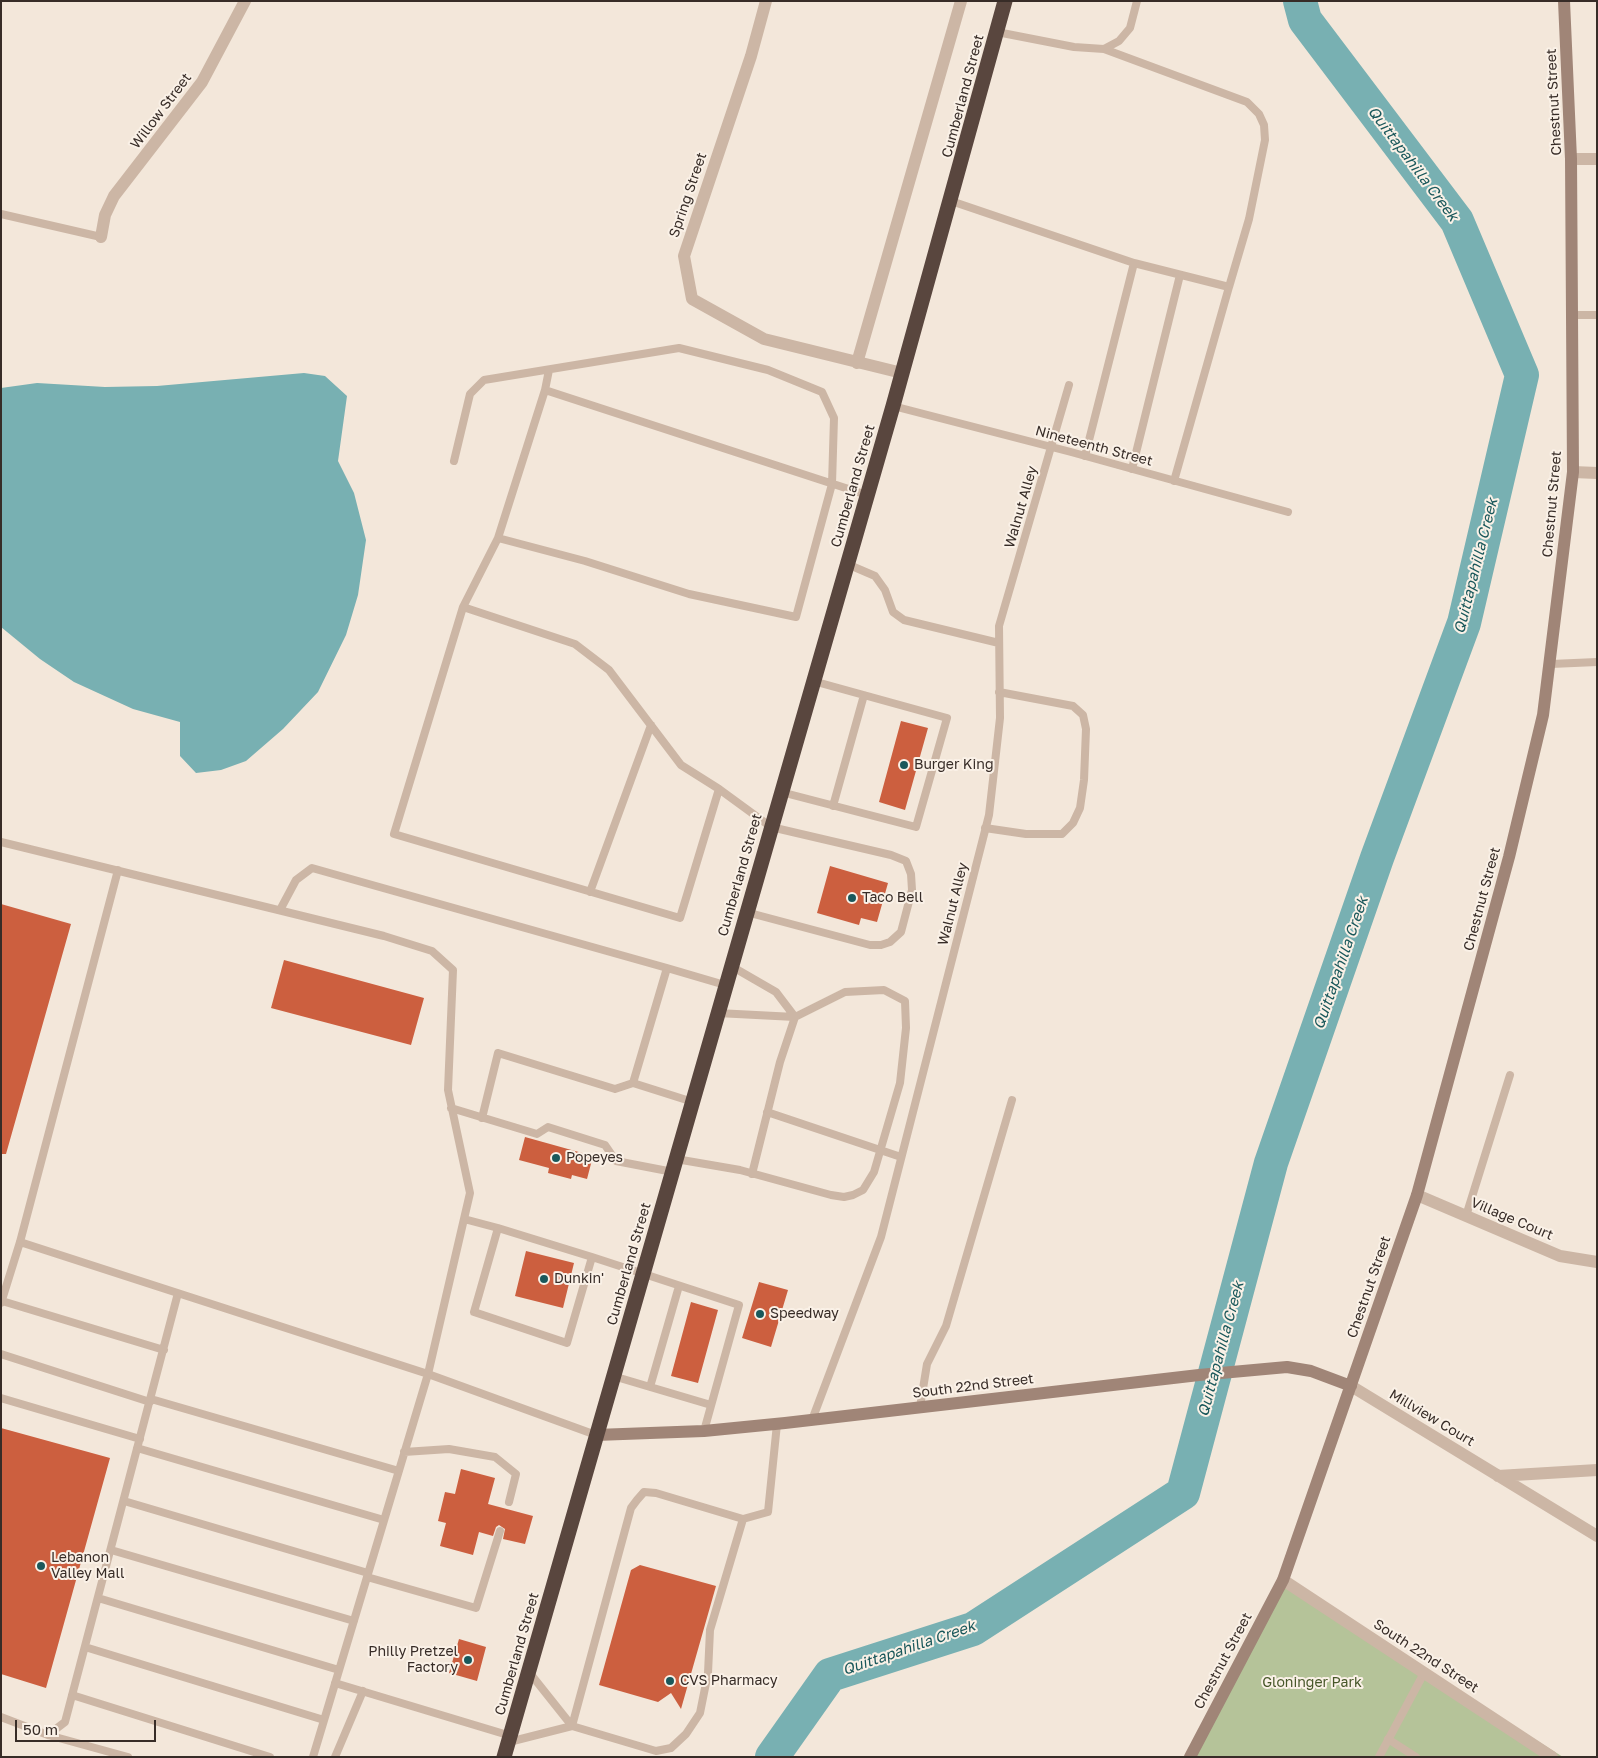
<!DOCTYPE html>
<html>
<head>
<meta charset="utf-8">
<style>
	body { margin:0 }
	#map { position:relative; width:1598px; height:1758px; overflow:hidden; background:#f3e7da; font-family:"Golos Text",sans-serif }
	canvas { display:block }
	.frame { position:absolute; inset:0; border:2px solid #372c27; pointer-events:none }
	.scale { position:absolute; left:15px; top:1720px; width:141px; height:22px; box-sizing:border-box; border:2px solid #372c27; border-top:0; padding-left:6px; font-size:15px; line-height:18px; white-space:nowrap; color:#372c27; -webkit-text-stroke:4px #faf1e7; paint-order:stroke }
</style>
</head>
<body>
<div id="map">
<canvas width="1598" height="1758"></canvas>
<div class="frame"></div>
<div class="scale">50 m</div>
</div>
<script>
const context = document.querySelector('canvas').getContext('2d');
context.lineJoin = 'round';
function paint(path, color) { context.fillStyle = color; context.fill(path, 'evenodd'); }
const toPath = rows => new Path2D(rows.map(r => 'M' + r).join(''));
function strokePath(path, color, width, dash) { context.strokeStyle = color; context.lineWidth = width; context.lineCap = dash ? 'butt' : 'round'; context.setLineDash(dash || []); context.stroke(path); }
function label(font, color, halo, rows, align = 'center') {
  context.font = font + ' "Golos Text",sans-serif'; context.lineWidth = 4; context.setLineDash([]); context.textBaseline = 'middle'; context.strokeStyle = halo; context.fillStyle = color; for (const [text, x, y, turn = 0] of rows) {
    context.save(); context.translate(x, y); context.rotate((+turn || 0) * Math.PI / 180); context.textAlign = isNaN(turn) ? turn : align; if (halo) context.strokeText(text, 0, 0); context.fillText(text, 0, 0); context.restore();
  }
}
const green = toPath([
	[1283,1580,1563,1757,1195,1757]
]);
const water = toPath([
	[304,373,325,376,347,396,338,461,354,493,366,540,358,595,346,635,318,692,283,729,246,761,221,770,196,773,180,756,180,722,133,709,74,682,40,659,1,627,1,388,37,383,105,387,157,386]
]);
const river = toPath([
	[772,1757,830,1675,973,1629,1183,1493,1271,1163,1377,858,1464,623,1522,375,1457,221,1305,20,1300,1]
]);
const building = toPath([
	[901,721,928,728,905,810,879,802],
	[830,866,888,883,877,922,861,918,859,925,817,913],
	[1,904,71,924,6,1154,1,1154],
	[284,960,424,998,411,1045,271,1008],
	[525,1137,593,1156,587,1179,572,1175,571,1179,548,1173,549,1168,519,1160],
	[526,1251,574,1263,563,1308,515,1296],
	[759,1282,788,1290,771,1347,742,1338],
	[691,1302,718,1310,698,1383,671,1376],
	[1,1428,110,1458,46,1688,1,1674],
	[461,1469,495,1478,488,1504,533,1516,525,1544,503,1539,505,1529,499,1525,496,1527,493,1536,479,1532,473,1555,440,1546,446,1523,438,1521,445,1492,455,1494],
	[640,1565,716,1586,681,1709,671,1693,658,1702,599,1685,631,1570],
	[459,1639,486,1647,477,1681,449,1673]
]);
const lane = toPath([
	[997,32,1074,47,1104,49,1119,41,1130,28,1137,1],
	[1104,49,1247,102,1259,114,1264,125,1265,140,1249,219,1229,287],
	[951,201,1134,263,1229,287,1174,481],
	[1,214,101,237],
	[1572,315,1597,315],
	[545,390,549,370],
	[893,406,1071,452,1288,512],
	[1085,456,1134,263],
	[454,461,470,394,484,380,679,348,768,370,822,392,834,418,832,484,796,617,689,594,585,561,498,538],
	[1132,469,1180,275],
	[847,564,875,576,885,590,893,612,904,620,999,643],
	[463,607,575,644,609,670,681,765,719,789],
	[1551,664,1597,662],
	[781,792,916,827,947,718,813,681],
	[833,806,864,695],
	[985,828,1026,834,1062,834,1073,823,1080,808,1084,780,1086,729,1083,715,1073,706,999,692],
	[1,842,384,936,432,951,453,970,448,1090,470,1193,428,1374,313,1757],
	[590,892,651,725],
	[280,910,296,880,312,868,667,968],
	[746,912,870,945,881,945,890,942,901,932,912,890,911,874,906,861,891,855,771,827,719,789,680,918,394,834,463,607,498,538,545,390,867,495],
	[731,966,776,992,795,1017],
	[693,1102,633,1083,667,968,725,985],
	[451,1108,537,1134,548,1127,605,1145,616,1161,673,1172],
	[767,1112,901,1157],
	[482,1118,498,1053,615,1089,633,1083],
	[676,1159,740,1170,831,1195,844,1197,853,1195,863,1190,874,1172,900,1083,906,1028,905,1001,884,990,845,992,795,1017,717,1013],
	[752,1174,780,1062,795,1017],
	[1466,1216,1510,1075],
	[464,1219,498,1228,474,1312,567,1343,592,1257,739,1305,704,1431],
	[498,1228,592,1257],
	[20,1242,428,1374,596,1435],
	[2,1301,164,1350],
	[1,1303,20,1242,118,870],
	[1,1354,150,1402],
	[613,1376,711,1405],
	[650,1387,679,1286],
	[1,1398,140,1439],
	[151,1399,399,1471],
	[920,1407,927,1364,946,1326,1012,1100],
	[812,1420,881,1237,989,815,1000,718,999,626,1069,385],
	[137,1448,384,1520],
	[404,1452,449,1449,495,1457,516,1474,509,1502],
	[124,1501,368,1573],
	[743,1519,656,1493,644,1492,637,1500,631,1508,572,1726,656,1751,671,1748,686,1734,700,1713,708,1673,710,1630,743,1519,768,1512,777,1424],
	[111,1550,354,1621],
	[367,1577,476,1608,500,1531],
	[98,1598,339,1670],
	[85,1647,324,1720],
	[335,1683,511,1736],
	[72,1695,270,1757],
	[1,1717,48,1735,128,1757],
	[48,1735,65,1722,178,1293],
	[1388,1739,1416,1757],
	[509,1742,572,1726,529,1672],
	[335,1757,363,1691],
	[1379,1757,1424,1673]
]);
const street = toPath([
	[766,1,751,56,684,256,692,299,764,339,902,373],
	[1571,159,1597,159],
	[101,237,105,215,114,196,202,82,245,1],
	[857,363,961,1],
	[1573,472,1597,473],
	[1417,1195,1560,1256,1597,1262],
	[1351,1386,1597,1536],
	[1498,1476,1597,1470],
	[1283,1580,1552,1757]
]);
const secondary = toPath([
	[596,1435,704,1431,785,1423,1199,1375,1287,1367,1311,1371,1351,1386],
	[1190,1757,1283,1580,1417,1195,1509,857,1543,715,1573,472,1571,159,1564,1]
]);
const highway = toPath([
	[504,1757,893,406,1005,1]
]);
const markers = [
	[904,765,5,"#1a585b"],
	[852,898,5,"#1a585b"],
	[556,1158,5,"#1a585b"],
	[544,1279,5,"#1a585b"],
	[760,1314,5,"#1a585b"],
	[41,1566,5,"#1a585b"],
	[468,1660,5,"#1a585b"],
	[670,1681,5,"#1a585b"]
];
const streetNames = [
	["Cumberland Street",963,96,-75],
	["Chestnut Street",1554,102,-93],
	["Willow Street",161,111,-53],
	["Spring Street",688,195,-71],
	["Nineteenth Street",1094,446,15],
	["Cumberland Street",853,486,-74],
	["Chestnut Street",1552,504,-85],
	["Walnut Alley",1021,507,-74],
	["Cumberland Street",740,875,-74],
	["Chestnut Street",1482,899,-75],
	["Walnut Alley",953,904,-76],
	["Village Court",1512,1219,23],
	["Cumberland Street",629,1264,-74],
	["Chestnut Street",1369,1287,-71],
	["South 22nd Street",973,1386,-7],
	["Millview Court",1432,1418,31],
	["Cumberland Street",517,1654,-74],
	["South 22nd Street",1426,1656,33],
	["Chestnut Street",1223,1661,-62]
];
const poiNames = [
	["Burger King",914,765],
	["Taco Bell",862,898],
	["Popeyes",566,1158],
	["Dunkin'",554,1279],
	["Speedway",770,1314],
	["Lebanon",51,1558],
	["Valley Mall",51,1574],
	["Philly Pretzel",458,1652,"right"],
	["Factory",458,1668,"right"],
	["CVS Pharmacy",680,1681]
];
const parkNames = [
	["Gloninger Park",1312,1683]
];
const waterNames = [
	["Quittapahilla Creek",1413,164,53],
	["Quittapahilla Creek",1476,566,-76],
	["Quittapahilla Creek",1341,963,-71],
	["Quittapahilla Creek",1221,1349,-75],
	["Quittapahilla Creek",909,1648,-19]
];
paint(green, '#b5c399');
paint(water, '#78b0b2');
strokePath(river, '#78b0b2', 34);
paint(building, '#cc5f3f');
strokePath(lane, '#ccb6a5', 8);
strokePath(street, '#ccb6a5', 12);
strokePath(secondary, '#a08577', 12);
strokePath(highway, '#59463e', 15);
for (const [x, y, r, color] of markers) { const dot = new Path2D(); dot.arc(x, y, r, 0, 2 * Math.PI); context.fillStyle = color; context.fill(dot); strokePath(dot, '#faf1e7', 2); }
label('14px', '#372c27', '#faf1e7', streetNames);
label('14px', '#372c27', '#faf1e7', poiNames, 'left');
label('14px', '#475729', '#faf1e7', parkNames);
label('italic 15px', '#1a585b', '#faf1e7', waterNames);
</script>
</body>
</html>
